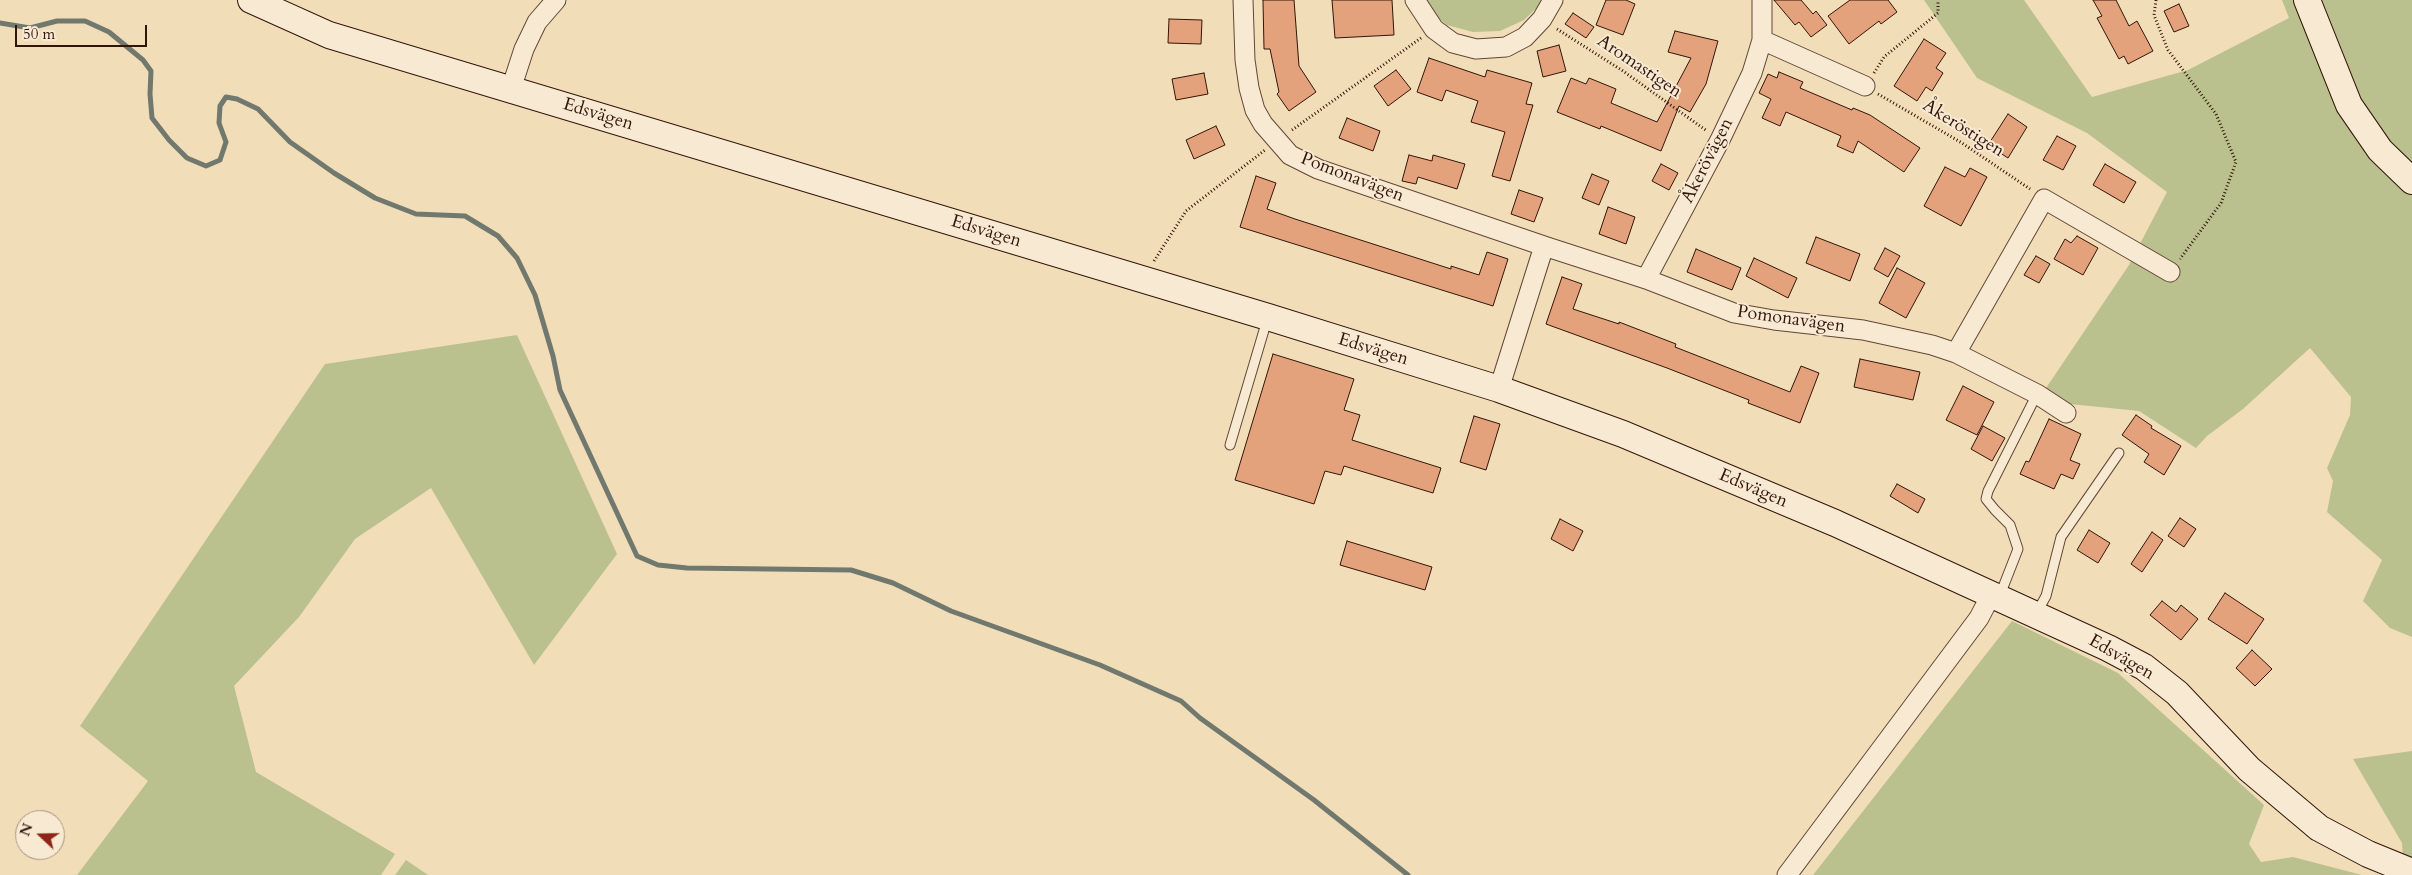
<!DOCTYPE html>
<meta charset="utf-8">
<style>
body{margin:0}
#map{position:relative;width:2412px;height:875px;overflow:hidden;background:#f2ddb9;font-family:Cardo,serif}
canvas{display:block}
.north{position:absolute;left:15px;top:810px;width:50px;height:50px;box-sizing:border-box;background:#f7e9d2;border:1px solid #a89482;border-radius:50%;rotate:291deg;font-size:14px;font-weight:700;line-height:20px;text-align:center;color:#321509}
.north::after{content:'';display:block;margin:auto;width:18px;height:22px;background:#8f2418;clip-path:polygon(50% 0,100% 100%,50% 72%,0 100%)}
.scale{position:absolute;left:15px;top:25px;width:132px;height:22px;box-sizing:border-box;border:2px solid #321509;border-top:0;padding-left:6px;font-size:15px;line-height:18px;white-space:nowrap;color:#321509;-webkit-text-stroke:4px #f7e9d2;paint-order:stroke}
</style>
<div id="map">
<canvas width="2412" height="875"></canvas>
<div class="north">N</div>
<div class="scale">50 m</div>
</div>
<script>
const context = document.querySelector('canvas').getContext('2d');
context.lineJoin = 'round';
function fill(path, color) {
  context.fillStyle = color;
  context.fill(path, 'evenodd');
}
function shape(rows) {
  const path = new Path2D();
  for (const r of rows) {
    path.moveTo(r[0], r[1]);
    for (let i = 2; i < r.length; i += 2) path.lineTo(r[i], r[i + 1]);
  }
  return path;
}
function strokePath(path, color, width, dash) {
  context.strokeStyle = color;
  context.lineWidth = width;
  context.lineCap = dash ? 'butt' : 'round';
  context.setLineDash(dash || []);
  context.stroke(path);
}
function label(font, color, halo, rows, align = 'center') {
  context.font = font + ' Cardo,serif';
  context.lineWidth = 4;
  context.setLineDash([]);
  context.textBaseline = 'middle';
  context.strokeStyle = halo;
  context.fillStyle = color;
  for (const [text, x, y, turn = 0] of rows) {
    context.save();
    context.translate(x, y);
    context.rotate((+turn || 0) * Math.PI / 180);
    context.textAlign = isNaN(turn) ? turn : align;
    if (halo) context.strokeText(text, 0, 0);
    context.fillText(text, 0, 0);
    context.restore();
  }
}
fill(shape([
 [1420,0,1545,0,1524,20,1500,31,1473,32,1447,25,1426,9],
 [1924,0,2024,0,2092,97,2188,70,2289,18,2282,0,2412,0,2412,637,2390,628,2363,601,2382,560,2327,512,2333,481,2327,468,2350,415,2351,397,2310,348,2243,409,2207,436,2196,448,2139,411,2060,403,2044,391,2129,265,2167,192,2087,133,1977,78],
 [517,335,617,554,534,665,431,488,355,539,299,617,234,686,256,772,395,854,381,875,77,875,148,781,80,726,325,364],
 [2012,621,2118,673,2264,805,2249,844,2261,862,2293,857,2362,875,1813,875],
 [2412,751,2412,875,2404,875,2402,843,2353,759],
 [406,860,428,875,395,875]
]), '#bac18f');
strokePath(shape([
 [0,23,30,28,57,21,85,21,109,32,143,60,151,71,150,94,152,118,169,140,187,158,206,166,220,160,226,142,219,123,220,106,226,97,237,99,258,109,290,142,334,173,375,198,416,214,465,216,498,236,517,258,535,295,553,356,560,390,637,556,658,565,687,568,851,570,893,583,951,611,1100,665,1181,701,1200,718,1314,800,1408,875]
]), '#71796e', 5);
const building = shape([
 [1263,0,1294,0,1299,66,1316,92,1289,111,1277,94,1279,92,1270,49,1264,49,1263,0],
 [1332,0,1392,0,1394,35,1335,38,1332,0],
 [1606,0,1626,0,1635,4,1623,35,1596,25,1606,0],
 [1774,0,1801,0,1813,14,1816,11,1827,25,1811,37,1799,22,1795,25,1774,0],
 [1850,0,1888,0,1897,12,1881,24,1879,21,1849,44,1828,16,1850,0],
 [2093,0,2116,0,2129,26,2137,21,2153,51,2128,64,2124,56,2119,59,2097,18,2102,16,2093,0],
 [2179,4,2189,26,2174,32,2164,11,2179,4],
 [1573,13,1594,27,1586,38,1565,24,1573,13],
 [1169,19,1202,20,1201,44,1168,43,1169,19],
 [1675,31,1718,41,1706,84,1690,112,1679,106,1661,151,1601,126,1600,129,1557,112,1571,78,1586,84,1589,78,1616,89,1611,103,1657,122,1691,58,1668,52,1675,31],
 [1924,39,1946,53,1936,68,1943,73,1932,91,1926,87,1917,101,1894,86,1924,39],
 [1559,45,1566,71,1543,77,1537,51,1559,45],
 [1429,58,1485,77,1487,70,1532,83,1526,104,1533,105,1510,181,1492,176,1505,132,1471,122,1478,101,1446,90,1442,101,1417,92,1429,58],
 [1396,70,1411,89,1388,106,1374,86,1396,70],
 [1779,72,1803,82,1800,88,1852,110,1853,108,1870,115,1920,148,1904,172,1858,141,1853,153,1837,146,1841,136,1786,112,1780,126,1762,118,1771,99,1759,93,1768,74,1777,78,1779,72],
 [1204,73,1208,94,1176,100,1172,79,1204,73],
 [2008,114,2027,127,2008,158,1988,145,2008,114],
 [1347,118,1380,131,1373,151,1339,138,1347,118],
 [1216,126,1225,145,1194,159,1186,140,1216,126],
 [2057,136,2076,146,2063,170,2043,160,2057,136],
 [1409,155,1432,161,1433,155,1465,164,1457,189,1418,177,1416,184,1402,181,1409,155],
 [1661,164,1678,173,1669,190,1652,181,1661,164],
 [2105,164,2136,182,2124,203,2093,185,2105,164],
 [1945,167,1965,177,1970,168,1987,177,1961,226,1924,206,1945,167],
 [1592,174,1609,181,1599,205,1582,198,1592,174],
 [1256,176,1276,183,1267,209,1295,219,1451,269,1451,266,1479,275,1487,252,1508,259,1493,306,1240,227,1256,176],
 [1519,190,1543,198,1534,222,1511,214,1519,190],
 [1608,207,1635,217,1626,244,1599,234,1608,207],
 [2077,236,2098,248,2083,275,2054,259,2065,239,2071,243,2077,236],
 [1816,237,1860,254,1850,281,1806,263,1816,237],
 [1885,248,1900,256,1888,277,1874,269,1885,248],
 [1696,249,1741,268,1732,290,1687,272,1696,249],
 [2036,256,2050,264,2039,283,2024,275,2036,256],
 [1754,258,1797,278,1788,298,1746,276,1754,258],
 [1897,268,1925,283,1906,318,1879,303,1897,268],
 [1562,277,1582,284,1573,309,1619,324,1619,322,1676,344,1675,347,1790,392,1801,366,1819,373,1800,423,1748,403,1749,400,1667,368,1546,324,1562,277],
 [1273,354,1354,379,1344,410,1360,415,1352,440,1441,468,1433,493,1344,466,1341,475,1325,471,1314,504,1235,480,1273,354],
 [1860,359,1920,372,1913,400,1854,387,1860,359],
 [1963,386,1994,402,1977,435,1946,420,1963,386],
 [2136,415,2152,426,2151,428,2181,446,2164,475,2144,462,2149,454,2122,435,2136,415],
 [1474,416,1500,424,1486,470,1460,462,1474,416],
 [2049,419,2081,434,2070,460,2080,464,2073,479,2061,474,2054,489,2020,474,2026,461,2029,462,2049,419],
 [1983,426,2005,438,1992,461,1971,449,1983,426],
 [1897,484,1925,499,1918,513,1890,496,1897,484],
 [2180,518,2196,529,2184,547,2168,536,2180,518],
 [1560,519,1583,531,1573,551,1551,539,1560,519],
 [2089,530,2110,543,2098,563,2077,550,2089,530],
 [2152,532,2163,540,2142,572,2131,564,2152,532],
 [1347,541,1432,567,1425,590,1340,565,1347,541],
 [2225,593,2264,619,2247,644,2208,619,2225,593],
 [2162,601,2176,612,2181,605,2198,619,2181,640,2150,615,2162,601],
 [2252,650,2272,669,2255,686,2236,668,2252,650]
]);
fill(building, '#e3a27b');
strokePath(building, '#321509', 1);
const lane = shape([
 [1230,445,1267,320],
 [2000,595,2018,549,2010,525,1995,510,1986,499,1988,491,2037,394],
 [2036,614,2046,596,2061,537,2119,453]
]);
const street = shape([
 [1243,0,1245,60,1249,88,1255,110,1263,124,1290,155,1318,169,1544,246,1499,389],
 [1415,0,1434,29,1453,43,1476,49,1506,47,1525,37,1542,19,1553,0],
 [1762,40,1865,86],
 [511,89,524,49,537,22,556,0],
 [1544,246,1646,279,1734,313,1774,320,1863,330,1932,345,1956,353,2044,199,2170,272],
 [1646,279,1720,140,1752,73,1762,40,1762,0],
 [1956,353,2037,394,2066,413],
 [1787,875,1979,618,1992,593]
]);
const secondary = shape([
 [251,0,329,35,1268,317,1499,389,1623,434,1835,523,2108,648,2144,667,2177,693,2249,769,2319,828,2368,854,2412,872],
 [2307,0,2349,105,2380,150,2412,181]
]);
strokePath(lane, '#624735', 11);
strokePath(street, '#624735', 21);
strokePath(secondary, '#321509', 28);
strokePath(shape([
 [2156,0,2154,15,2168,50,2216,114,2236,162,2221,203,2180,259],
 [1557,29,1623,71,1707,131],
 [1874,73,1884,57,1938,13,1938,0],
 [1878,94,1962,143,2030,189],
 [1292,130,1421,38],
 [1154,261,1186,211,1265,150]
]), '#321509', 3, [1, 2.5]);
strokePath(lane, '#f7e9d2', 9);
strokePath(street, '#f7e9d2', 19);
strokePath(secondary, '#f7e9d2', 26);
label('18px', '#321509', '#f7e9d2', [
 ["Aromastigen",1639,67,34],
 ["Edsvägen",598,115,17],
 ["Åkeröstigen",1963,129,32],
 ["Åkerövägen",1708,161,-63],
 ["Pomonavägen",1352,178,21],
 ["Edsvägen",986,232,17],
 ["Pomonavägen",1791,320,8],
 ["Edsvägen",1373,350,17],
 ["Edsvägen",1753,489,23],
 ["Edsvägen",2121,658,30]
]);
</script>
